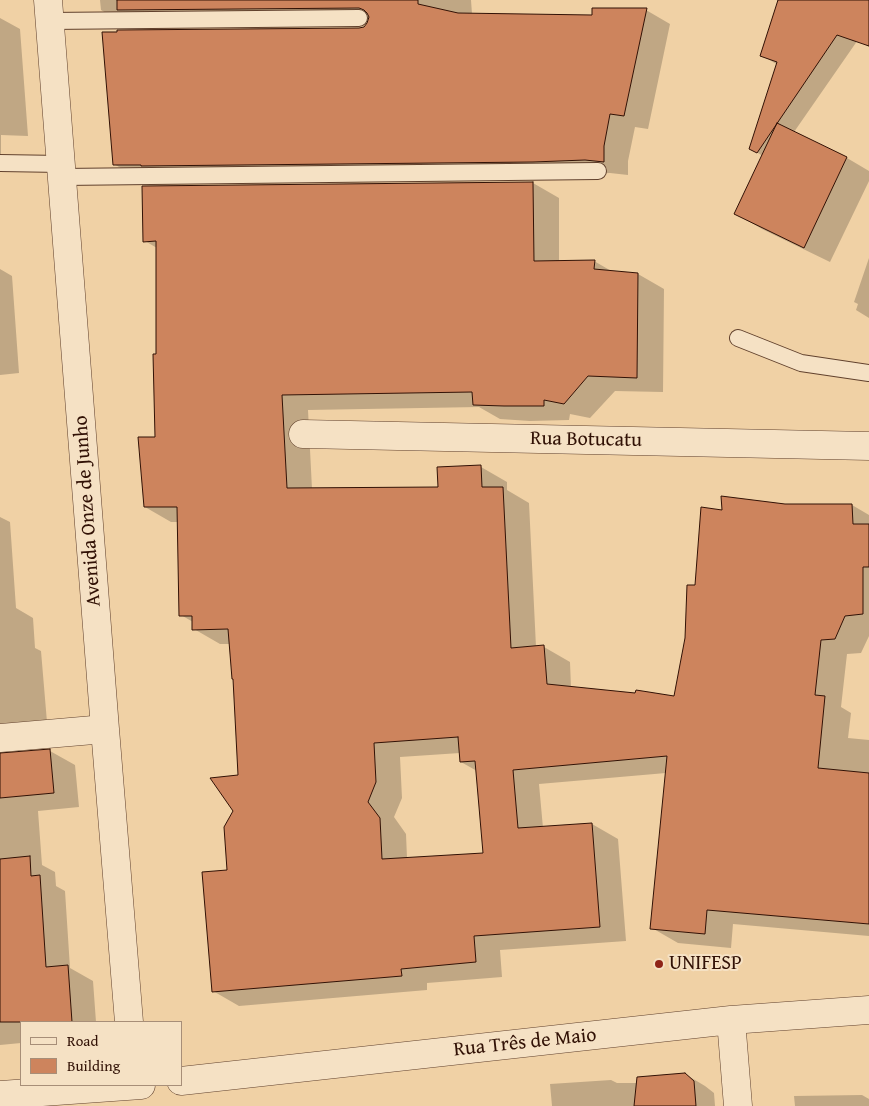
<!DOCTYPE html>
<meta charset="utf-8">
<style>
body{margin:0}
#map{position:relative;width:869px;height:1106px;overflow:hidden;background:#f0d1a5;font-family:"Gentium Book Plus",serif}
canvas{display:block}
.legend{position:absolute;left:20px;top:1021px;width:162px;height:65px;box-sizing:border-box;background:#f5e1c4;border:1px solid #a78e78;margin:0;padding:6px 9px;list-style:none;font-size:15px;color:#311105}
.legend li{display:flex;align-items:center;gap:10px;height:25px}
.legend b{width:25px;border:1px solid #a78e78}
</style>
<div id="map">
<canvas width="869" height="1106"></canvas>
<ul class="legend">
<li><b style="height:6px;background:#f5e1c4"></b>Road</li>
<li><b style="height:14px;background:#cd845d"></b>Building</li>
</ul>
</div>
<script>
const context = document.querySelector('canvas').getContext('2d');
context.lineJoin = 'round';
function fill(path, color) {
  context.fillStyle = color;
  context.fill(path, 'evenodd');
}
function shape(rows) {
  const path = new Path2D();
  for (const r of rows) {
    path.moveTo(r[0], r[1]);
    for (let i = 2; i < r.length; i += 2) path.lineTo(r[i], r[i + 1]);
  }
  return path;
}
function strokePath(path, color, width, dash) {
  context.strokeStyle = color;
  context.lineWidth = width;
  context.lineCap = dash ? 'butt' : 'round';
  context.setLineDash(dash || []);
  context.stroke(path);
}
function label(font, color, halo, rows, align = 'center') {
  context.font = font + ' "Gentium Book Plus",serif';
  context.lineWidth = 4;
  context.setLineDash([]);
  context.textBaseline = 'middle';
  context.strokeStyle = halo;
  context.fillStyle = color;
  for (const [text, x, y, turn = 0] of rows) {
    context.save();
    context.translate(x, y);
    context.rotate((+turn || 0) * Math.PI / 180);
    context.textAlign = isNaN(turn) ? turn : align;
    if (halo) context.strokeText(text, 0, 0);
    context.fillText(text, 0, 0);
    context.restore();
  }
}
fill(shape([
 [100,0,471,0,472,14,593,16,646,10,670,24,648,129,635,127,628,161,628,175,610,173,559,175,139,179,114,164,103,32,359,29,364,28,369,21,125,24,101,10],
 [869,14,869,47,860,42,862,34,794,132,847,158,869,171,869,181,830,262,762,229,736,214,763,156,751,149,778,65,761,55],
 [0,18,20,29,28,136,1,135,1,166,0,166],
 [533,183,559,198,559,262,594,261,613,272,638,274,664,289,663,392,615,391,590,418,570,414,569,420,530,421,500,419,479,407,308,410,312,489,439,489,481,467,507,482,507,490,529,503,536,647,544,647,570,662,571,688,675,697,696,586,723,511,785,505,852,505,869,515,869,636,861,653,847,654,841,707,851,713,848,738,869,740,869,936,733,924,731,948,678,943,652,928,666,773,539,784,543,828,592,824,618,839,626,941,500,950,502,977,427,983,427,990,239,1006,213,991,239,776,234,679,230,644,220,644,194,629,193,622,181,615,179,522,171,522,145,507,156,438,157,355,157,248,145,241,143,187],
 [460,753,461,762,477,771,484,854,407,858,406,834,394,817,402,798,400,757],
 [869,258,869,318,856,310,858,304,854,302],
 [0,269,12,276,19,373,0,375],
 [0,517,10,522,16,608,33,618,35,648,41,651,48,734,11,746,10,754,50,751,75,765,79,807,38,811,42,865,55,872,56,886,65,891,70,968,93,981,96,1022,21,1022,21,1043,0,1045],
 [685,1074,705,1086,714,1093,715,1106,552,1106,550,1084,611,1080,617,1083,637,1083],
 [862,1095,869,1099,869,1106,795,1106,794,1096]
]), '#0003');
const building = shape([
 [117,0,418,0,418,4,458,13,592,15,592,8,647,8,624,116,610,114,604,146,604,162,585,160,533,162,141,166,141,165,113,165,102,32,117,32,117,30,359,28,364,27,367,23,369,17,367,13,364,10,359,8,117,10,117,0],
 [778,0,869,0,869,46,837,35,757,153,749,149,777,62,760,56,778,0],
 [777,123,847,157,804,248,734,214,777,123],
 [533,182,534,261,595,260,594,269,638,273,637,378,588,376,564,404,544,400,544,406,504,406,473,405,472,392,282,395,287,488,438,487,437,467,481,465,482,487,503,487,511,648,544,645,547,684,635,693,636,690,674,696,685,638,687,585,695,585,701,507,722,510,721,496,785,504,852,504,853,524,869,524,869,567,863,567,863,614,845,616,835,639,821,640,815,695,825,696,818,768,869,773,869,924,707,910,705,934,650,929,667,756,513,770,518,828,592,823,600,927,474,936,476,962,401,969,402,976,212,992,202,872,227,870,224,827,233,811,210,778,238,775,233,679,232,679,228,629,192,630,192,616,179,616,177,507,144,507,138,437,155,437,153,354,156,354,156,241,143,242,142,186,533,182],
 [458,737,460,762,475,761,483,853,382,859,380,818,368,802,376,782,374,743,458,737],
 [50,749,54,793,0,798,0,753,50,749],
 [30,856,31,876,40,875,46,967,68,965,72,1022,0,1022,0,859,30,856],
 [685,1073,694,1081,696,1106,634,1106,637,1077,685,1073]
]);
fill(building, '#cd845d');
strokePath(building, '#311105', 1);
const lane = shape([
 [49,21,359,18],
 [0,163,61,164],
 [62,177,598,171],
 [738,338,801,363,869,373]
]);
const street = shape([
 [48,0,105,729,129,1022],
 [303,434,869,446],
 [0,738,105,729],
 [731,1020,738,1106],
 [181,1081,731,1020,869,1010],
 [0,1095,141,1085]
]);
strokePath(lane, '#61412d', 18);
strokePath(street, '#61412d', 29);
strokePath(lane, '#f5e1c4', 16);
strokePath(street, '#f5e1c4', 28);
for (const [x, y, r, color] of [
 [659,964,5,"#8f2418"]
]) {
  const dot = new Path2D();
  dot.arc(x, y, r, 0, 2 * Math.PI);
  context.fillStyle = color;
  context.fill(dot);
  strokePath(dot, '#f5e1c4', 2);
}
label('20px', '#311105', '#f5e1c4', [
 ["Rua Botucatu",586,440,1],
 ["Avenida Onze de Junho",88,511,-94],
 ["Rua Três de Maio",525,1043,-6]
]);
label('20px', '#311105', '#f5e1c4', [
 ["UNIFESP",669,964]
], 'left');
</script>
